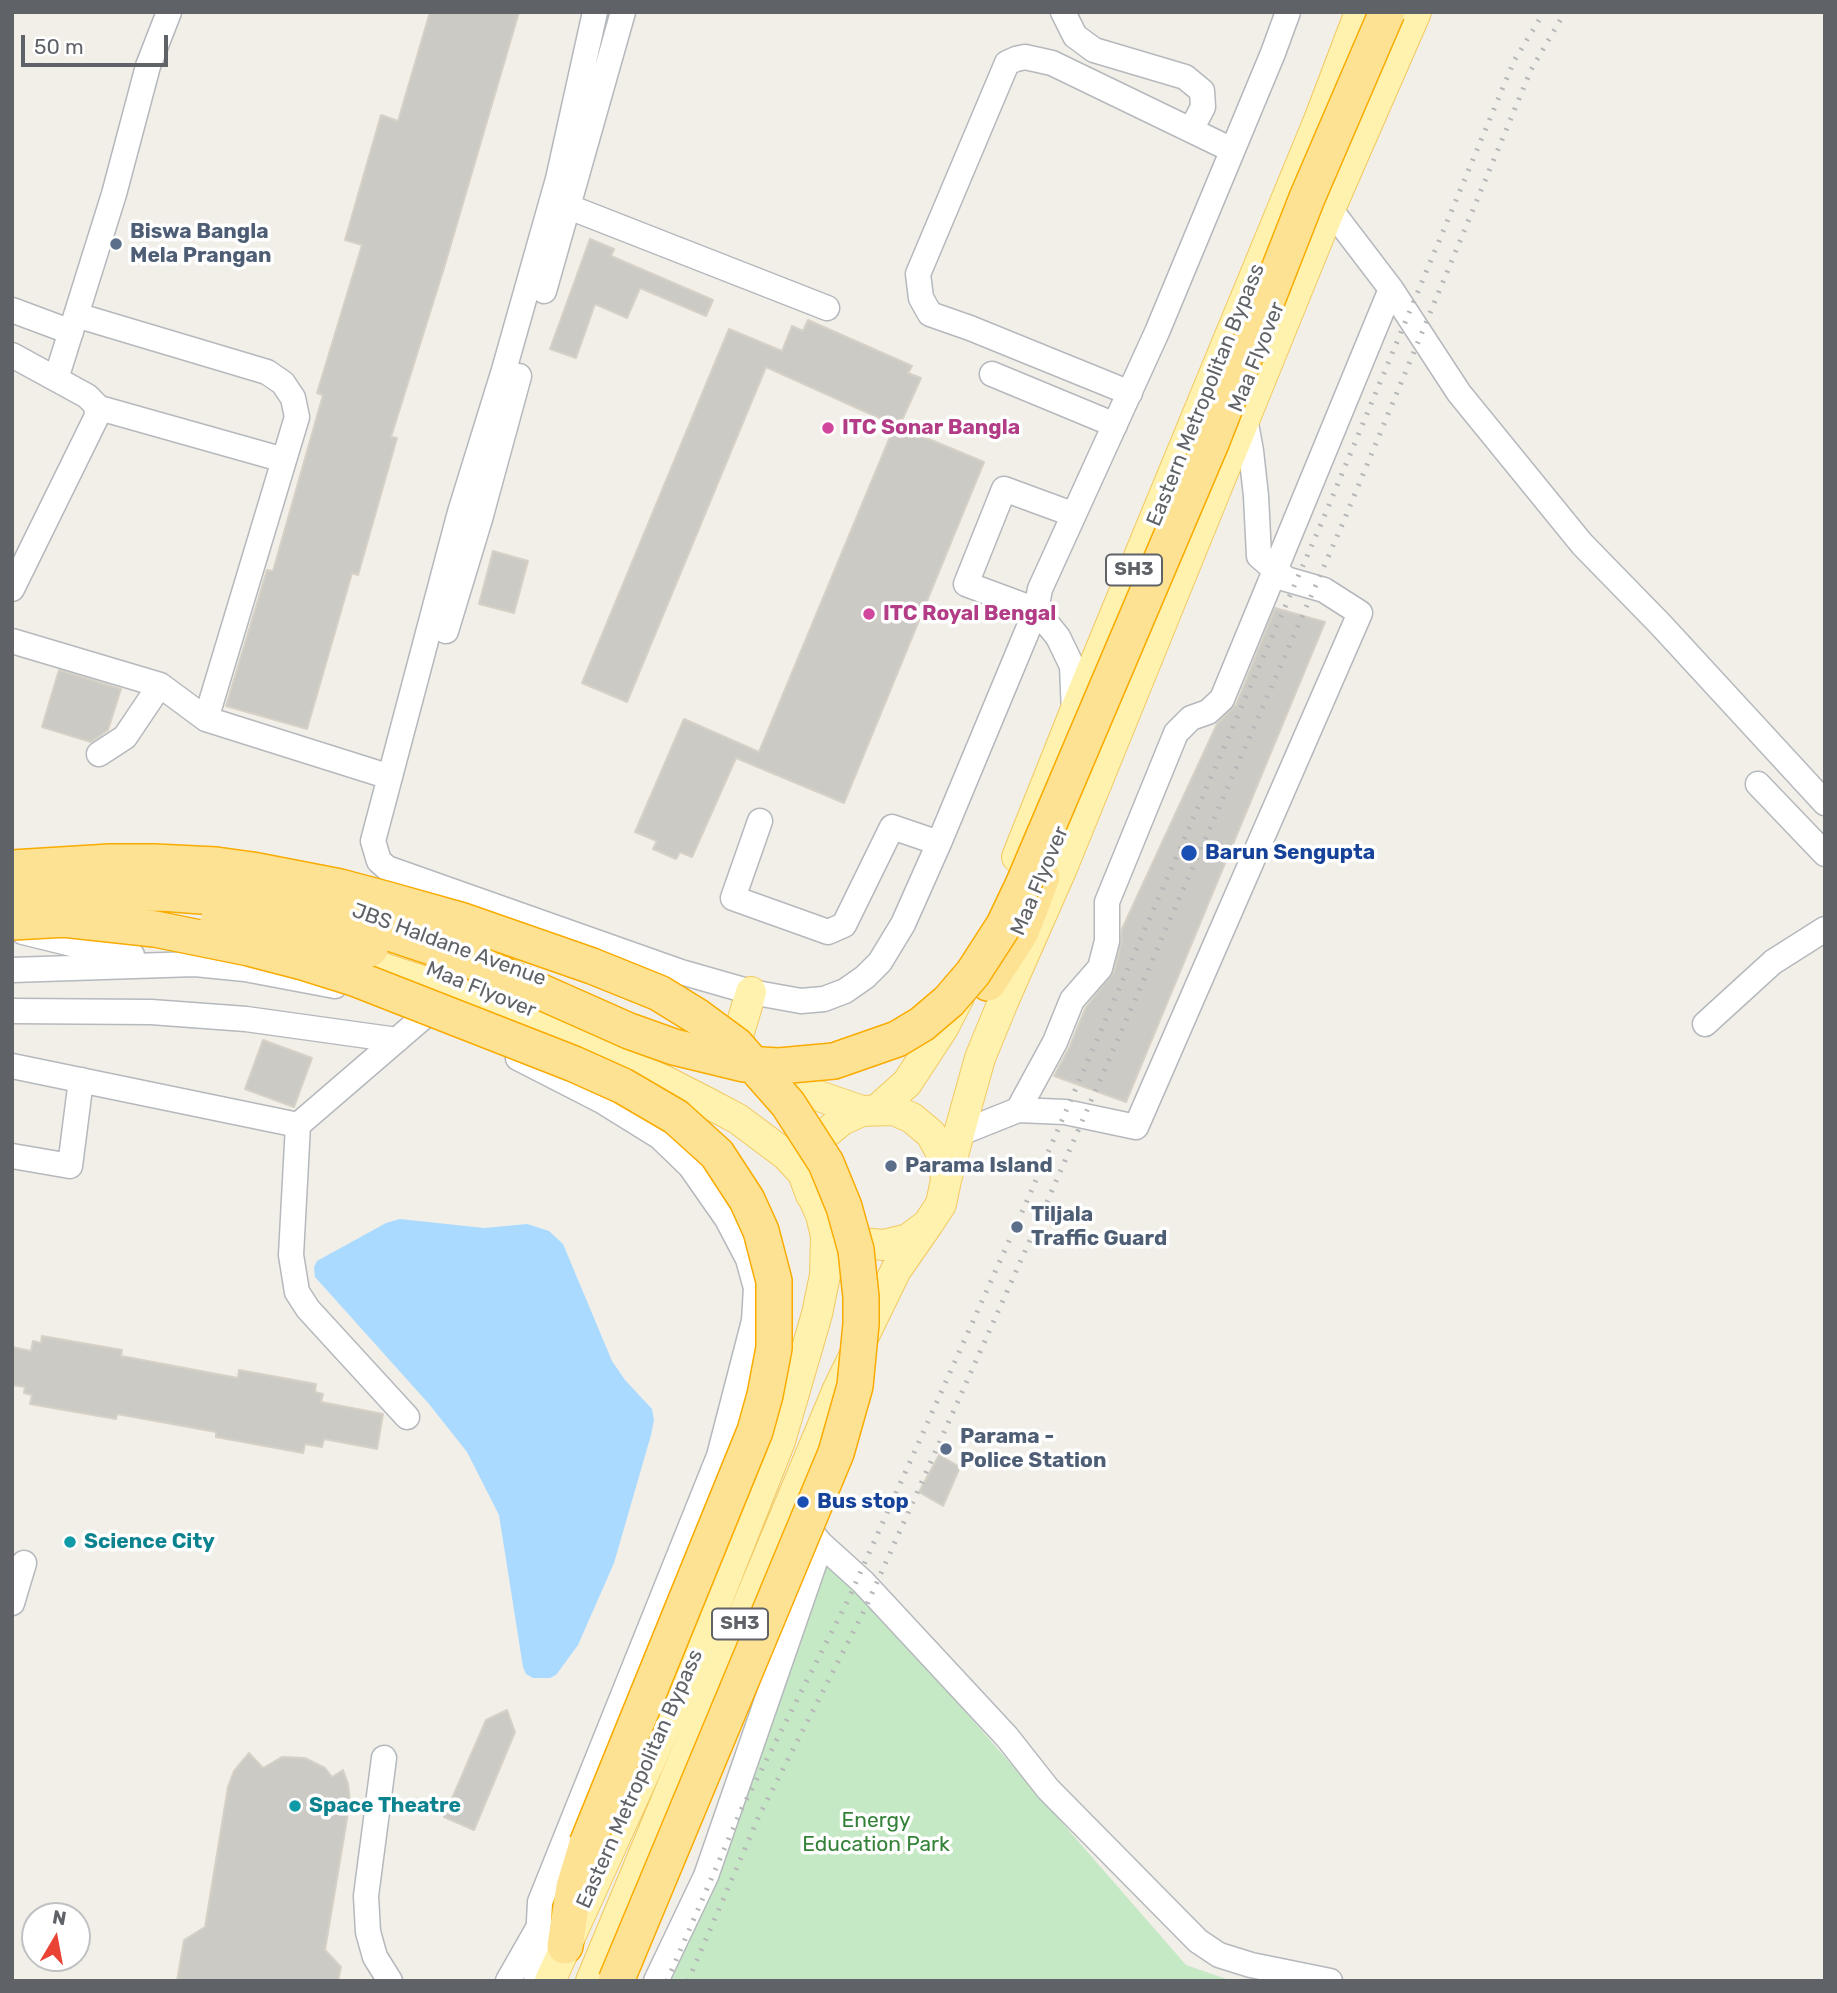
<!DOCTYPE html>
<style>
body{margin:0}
#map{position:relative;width:1837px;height:1993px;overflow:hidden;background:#f1efe8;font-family:Rubik,sans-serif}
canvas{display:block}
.frame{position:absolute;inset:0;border:14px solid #5f6368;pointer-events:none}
.north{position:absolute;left:21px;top:1902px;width:70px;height:70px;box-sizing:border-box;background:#fff;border:2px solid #bfc1c3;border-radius:50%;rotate:10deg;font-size:19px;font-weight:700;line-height:28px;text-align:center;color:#5f6368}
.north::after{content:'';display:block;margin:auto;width:24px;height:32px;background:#ea4335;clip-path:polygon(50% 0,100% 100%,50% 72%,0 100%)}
.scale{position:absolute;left:21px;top:35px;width:147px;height:32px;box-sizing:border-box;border:4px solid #5f6368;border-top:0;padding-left:9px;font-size:21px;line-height:24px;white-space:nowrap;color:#5f6368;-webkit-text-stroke:5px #fff;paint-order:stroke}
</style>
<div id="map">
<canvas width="1837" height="1993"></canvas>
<div class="frame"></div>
<div class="north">N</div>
<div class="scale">50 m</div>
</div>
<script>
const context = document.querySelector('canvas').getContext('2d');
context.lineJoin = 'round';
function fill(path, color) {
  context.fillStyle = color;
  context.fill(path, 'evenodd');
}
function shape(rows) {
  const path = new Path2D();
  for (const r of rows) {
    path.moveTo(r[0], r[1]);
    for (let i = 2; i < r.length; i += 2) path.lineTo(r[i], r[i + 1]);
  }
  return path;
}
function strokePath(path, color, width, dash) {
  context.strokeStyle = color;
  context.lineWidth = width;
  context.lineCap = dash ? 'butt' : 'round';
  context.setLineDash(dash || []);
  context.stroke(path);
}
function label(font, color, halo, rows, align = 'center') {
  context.font = font + ' Rubik,sans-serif';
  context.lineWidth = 7;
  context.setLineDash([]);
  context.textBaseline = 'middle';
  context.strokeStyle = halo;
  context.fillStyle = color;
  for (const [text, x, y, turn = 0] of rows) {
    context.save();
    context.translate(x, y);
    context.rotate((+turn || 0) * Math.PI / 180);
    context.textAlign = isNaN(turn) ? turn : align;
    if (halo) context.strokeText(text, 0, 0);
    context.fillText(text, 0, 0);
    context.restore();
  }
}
fill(shape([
 [834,1561,1186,1965,1232,1981,654,1981,821,1568]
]), '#c5e8c5');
fill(shape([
 [400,1219,484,1228,527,1224,549,1231,563,1244,612,1361,625,1380,652,1409,654,1420,651,1435,614,1563,578,1645,556,1675,550,1678,533,1678,526,1674,523,1667,499,1515,467,1452,429,1404,315,1277,314,1267,317,1261,386,1223]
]), '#aadaff');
const building = shape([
 [430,12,519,12,444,268,391,437,397,438,358,575,352,573,307,729,226,706,267,570,273,571,323,395,317,393,362,245,345,240,381,115,398,121,430,12],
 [590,239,614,249,611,256,713,300,706,316,640,288,627,318,595,304,576,358,550,349,590,239],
 [808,320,912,366,908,373,921,378,899,427,766,367,627,702,582,683,729,329,782,351,792,326,803,331,808,320],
 [895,425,984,462,844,803,736,758,692,857,680,852,676,859,653,849,657,841,635,832,684,719,759,752,895,425],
 [493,551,528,561,514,613,479,604,493,551],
 [1275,608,1325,622,1126,1102,1054,1076,1069,1048,1086,1007,1114,972,1121,944,1122,929,1217,724,1236,705,1275,608],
 [59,670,121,689,108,730,91,742,42,727,59,670],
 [263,1040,312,1058,294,1107,245,1089,263,1040],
 [42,1336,122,1350,121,1356,238,1378,239,1370,316,1384,315,1392,323,1394,321,1402,383,1414,377,1449,324,1439,322,1447,305,1444,303,1453,216,1437,216,1432,117,1414,116,1419,30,1404,32,1395,24,1393,25,1387,12,1385,12,1347,31,1351,33,1341,41,1343,42,1336],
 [939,1455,960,1467,943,1506,919,1492,939,1455],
 [507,1710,515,1732,474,1830,444,1817,486,1720,507,1710],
 [249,1753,263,1768,282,1757,305,1758,325,1768,332,1777,343,1770,348,1784,350,1801,325,1950,341,1967,338,1981,177,1981,184,1940,205,1927,228,1787,234,1771,249,1753]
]);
fill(building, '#cccac5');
strokePath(building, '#d6d1c6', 2);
const minor = shape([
 [595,12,558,179,504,370,460,512,373,841,379,861,387,868,681,972,751,992,801,1001,824,999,845,991,865,977,880,962,903,924,939,843,1036,610,966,584,1004,489,1072,514],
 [1063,12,1075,36,1094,50,1185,77,1202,91,1203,107,1191,130],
 [569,207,827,308],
 [1330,209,1391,289,1459,393,1582,544,1661,625,1825,803],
 [544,291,623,12],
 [12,310,71,332],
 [76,315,267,372,283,383,293,398,297,417,206,719],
 [12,355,87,396,96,405,97,416,12,589],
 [992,374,1115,425],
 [56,379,114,194,148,66,169,12],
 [1130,393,970,328,930,314,921,298,918,274,1007,63,1016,59,1025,57,1052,63,1232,150],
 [96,407,284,460],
 [446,631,480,519,519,376],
 [12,641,160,685,206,719,390,777],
 [1074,713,1072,666,1058,637,1036,610,1040,589,1157,332,1273,53,1288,12],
 [99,754,125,737,160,685],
 [1758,784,1825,854],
 [760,821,733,898,828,932,844,925,892,827,939,843],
 [23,932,88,948,132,955],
 [12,970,195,964,245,969,335,986],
 [12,1011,151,1012,246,1019,397,1040],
 [1705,1024,1773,962,1825,929],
 [518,1058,602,1101,660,1137,690,1166,727,1219,748,1259,756,1288,754,1321,719,1456,540,1902,536,1981],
 [12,1066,298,1125],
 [1018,1110,1055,1042,1072,1000,1100,968,1107,941,1107,902,1176,733,1191,718,1208,712,1222,699,1391,289],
 [958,1134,1018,1110,1065,1112,1136,1127,1360,613,1324,590,1286,579,1259,556,1256,496,1251,451,1245,418],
 [12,1156,70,1166,81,1080],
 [407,1417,308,1309,297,1292,291,1255,298,1125,442,1001],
 [798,1516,821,1544,863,1582,1007,1737,1048,1789,1198,1941,1219,1955,1251,1965,1330,1981],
 [12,1603,24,1563],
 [384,1758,366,1896,368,1932,375,1957,390,1981],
 [508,1981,537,1930],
 [656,1981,706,1876,821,1544]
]);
const major = shape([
 [1017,857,1074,714,1319,120,1360,12],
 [337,956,367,963,453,991,665,1081,708,1103,738,1119,786,1155,803,1173,811,1195],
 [730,1063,751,992],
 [761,1076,862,1111],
 [878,1109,907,1083,943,1028,959,997],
 [946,1180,980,1058,1003,1002,1062,868,1330,209,1416,12],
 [550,1981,649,1763,701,1641,780,1441,817,1314,825,1275,826,1236,821,1215],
 [591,1981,838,1389,896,1270,928,1224,941,1204,946,1180,943,1156,931,1134,912,1118,894,1110,862,1111,842,1120,825,1134,814,1152,809,1173,812,1195,821,1215,838,1233,860,1243,884,1245,908,1239,928,1224]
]);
const highway = shape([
 [988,983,1021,932,1042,877],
 [565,1946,574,1887,587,1844]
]);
strokePath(minor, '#b5b8bc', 27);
strokePath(major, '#f2c960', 32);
strokePath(highway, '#f9ab00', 38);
strokePath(minor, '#fff', 24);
strokePath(major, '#fff2af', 30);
strokePath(highway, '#fde293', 35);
strokePath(shape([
 [667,1981,742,1808,848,1600,1026,1203,1324,517,1514,61,1544,12],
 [688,1981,759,1816,865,1609,1043,1211,1342,525,1531,70,1565,12]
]), '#b6b7b8', 5, [2, 9]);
const highwayBridge = shape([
 [12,868,110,862,154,862,216,865,252,870,340,887,385,899,460,920,592,966,659,993,698,1017,736,1045,788,1104,826,1163,844,1207,856,1250,861,1297,861,1324,855,1386,836,1453,616,1981],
 [12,897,162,893,268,901,327,912,467,959,629,1031,674,1047,744,1064,779,1066,834,1061,897,1039,922,1024,949,1001,973,973,1004,925,1023,885,1211,443,1307,198,1387,12],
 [63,919,155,929,249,948,303,962,354,978,574,1064,623,1086,676,1117,717,1154,747,1200,761,1231,774,1281,774,1348,765,1395,755,1431,587,1844],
 [218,921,300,932,370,949],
 [12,922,86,918]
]);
strokePath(highwayBridge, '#f9ab00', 38, []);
strokePath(highwayBridge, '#fde293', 35);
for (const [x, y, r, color] of [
 [116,244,7,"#5c6f8a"],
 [828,428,7,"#d1479c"],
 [869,614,7,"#d1479c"],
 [1189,853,9,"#1a4fb4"],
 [891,1166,7,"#5c6f8a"],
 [1017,1227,7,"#5c6f8a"],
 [946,1449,7,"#5c6f8a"],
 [803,1502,7,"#1a4fb4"],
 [70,1542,7,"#0f9aa8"],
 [295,1806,7,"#0f9aa8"]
]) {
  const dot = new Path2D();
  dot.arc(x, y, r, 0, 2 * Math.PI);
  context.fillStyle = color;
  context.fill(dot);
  strokePath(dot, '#fff', 2.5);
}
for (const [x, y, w] of [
 [1134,570,56],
 [740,1624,56]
]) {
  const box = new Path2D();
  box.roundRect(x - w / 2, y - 15.5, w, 31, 5);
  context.fillStyle = '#fff';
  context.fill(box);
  strokePath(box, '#5f6368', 2);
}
label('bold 19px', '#5f6368', null, [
 ["SH3",1134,570],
 ["SH3",740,1624]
]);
label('bold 21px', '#4e5e75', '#fff', [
 ["Biswa Bangla",130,232],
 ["Mela Prangan",130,256],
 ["Parama Island",905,1166],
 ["Tiljala",1031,1215],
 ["Traffic Guard",1031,1239],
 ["Parama -",960,1437],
 ["Police Station",960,1461]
], 'left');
label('21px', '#5f6368', '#fff', [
 ["Maa Flyover",1257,357,-68],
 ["Eastern Metropolitan Bypass",1206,395,-68],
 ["Maa Flyover",1040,881,-67],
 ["JBS Haldane Avenue",449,945,20],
 ["Maa Flyover",481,990,22],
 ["Eastern Metropolitan Bypass",640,1779,-66]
]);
label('bold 21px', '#b23c85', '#fff', [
 ["ITC Sonar Bangla",842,428],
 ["ITC Royal Bengal",883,614]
], 'left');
label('bold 21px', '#164399', '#fff', [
 ["Barun Sengupta",1205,853],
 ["Bus stop",817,1502]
], 'left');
label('bold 21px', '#0d838f', '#fff', [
 ["Science City",84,1542],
 ["Space Theatre",309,1806]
], 'left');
label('21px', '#348238', '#fff', [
 ["Energy",876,1821],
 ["Education Park",876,1845]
]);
</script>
